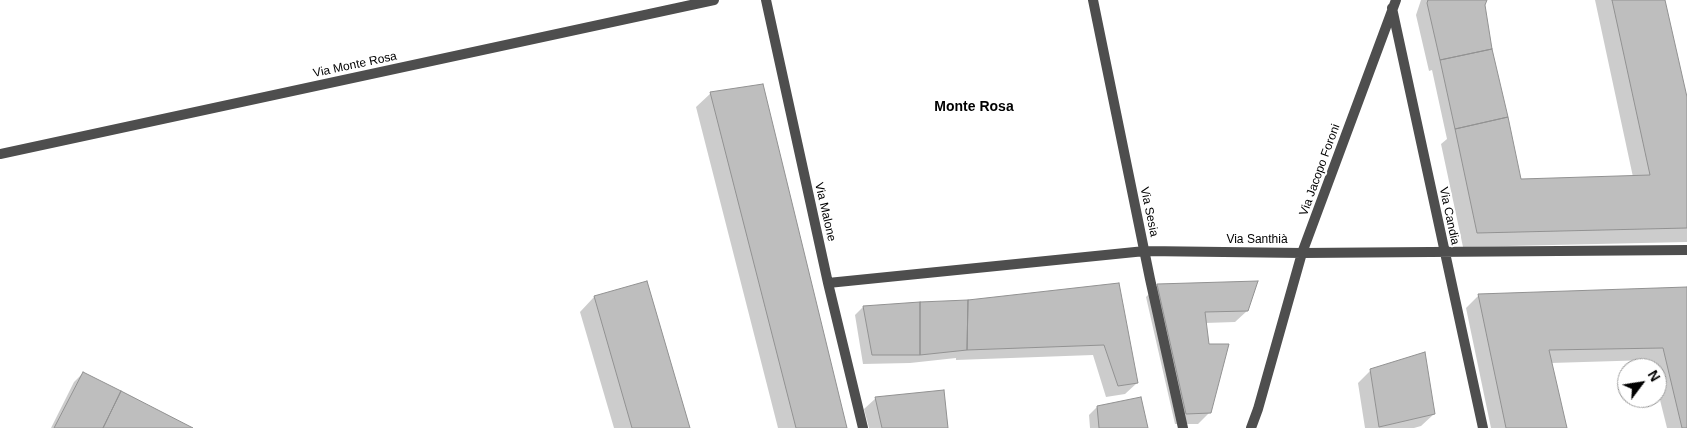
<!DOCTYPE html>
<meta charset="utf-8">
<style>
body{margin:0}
#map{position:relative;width:1687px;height:428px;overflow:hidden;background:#fff;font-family:Arial,sans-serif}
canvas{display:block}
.north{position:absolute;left:1617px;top:358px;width:50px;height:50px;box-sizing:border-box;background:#fff;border:1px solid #999;border-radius:50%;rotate:59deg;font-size:14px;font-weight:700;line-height:20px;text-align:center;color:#000}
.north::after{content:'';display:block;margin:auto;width:18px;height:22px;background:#000;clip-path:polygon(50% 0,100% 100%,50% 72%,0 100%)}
</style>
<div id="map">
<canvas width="1687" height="428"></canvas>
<div class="north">N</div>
</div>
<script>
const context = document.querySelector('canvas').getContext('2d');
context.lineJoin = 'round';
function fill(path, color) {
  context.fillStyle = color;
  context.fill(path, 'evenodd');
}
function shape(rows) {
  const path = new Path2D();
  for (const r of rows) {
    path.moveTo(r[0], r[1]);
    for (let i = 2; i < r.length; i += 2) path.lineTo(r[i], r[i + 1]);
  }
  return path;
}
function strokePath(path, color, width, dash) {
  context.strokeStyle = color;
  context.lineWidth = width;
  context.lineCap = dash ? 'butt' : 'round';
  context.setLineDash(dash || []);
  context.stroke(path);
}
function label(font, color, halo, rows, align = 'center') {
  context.font = font + ' Arial,sans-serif';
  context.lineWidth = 4;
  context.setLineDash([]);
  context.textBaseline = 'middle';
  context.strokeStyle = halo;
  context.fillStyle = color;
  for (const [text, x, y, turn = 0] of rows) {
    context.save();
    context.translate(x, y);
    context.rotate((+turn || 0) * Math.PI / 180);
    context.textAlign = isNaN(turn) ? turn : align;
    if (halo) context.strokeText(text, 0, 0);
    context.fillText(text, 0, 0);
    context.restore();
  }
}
fill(shape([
 [1421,0,1485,0,1484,5,1490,49,1520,181,1633,177,1595,0,1664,0,1687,103,1687,242,1463,247,1441,144,1447,139,1432,70,1429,71,1416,15],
 [711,93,846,428,778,428,696,107],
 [646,282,689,428,614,428,580,312,594,297],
 [1256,282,1247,311,1235,322,1205,323,1209,413,1198,424,1175,424,1146,297,1157,286],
 [1118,284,1137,383,1125,394,1106,397,1093,355,956,360,956,358,910,363,863,364,855,315,863,307,968,301],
 [1687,289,1687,428,1667,428,1657,388,1657,368,1652,368,1650,360,1551,363,1566,428,1491,428,1466,308,1479,295],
 [1371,370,1434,414,1421,426,1414,428,1365,428,1358,383],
 [83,373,190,428,51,428,74,382],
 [876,398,946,428,869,428,864,409],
 [1097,407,1147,428,1090,428,1089,415]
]), '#0003');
const building = shape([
 [1428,0,1487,0,1485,5,1492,49,1440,60,1427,3,1428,0],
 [1612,0,1665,0,1687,97,1687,228,1477,233,1455,129,1508,117,1521,179,1650,175,1612,0],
 [1492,49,1508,117,1455,129,1440,60,1492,49],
 [763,84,847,428,796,428,710,92,763,84],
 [647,281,690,428,632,428,594,296,647,281],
 [1258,281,1248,311,1205,312,1209,344,1229,344,1211,413,1186,414,1157,284,1258,281],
 [1119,283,1138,383,1118,386,1104,345,967,350,968,300,1119,283],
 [1687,287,1687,428,1682,428,1663,348,1549,350,1567,428,1506,428,1478,294,1687,287],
 [968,300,967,350,920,355,920,302,968,300],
 [920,302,920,355,872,355,863,306,920,302],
 [1425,352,1435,414,1379,427,1370,369,1425,352],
 [83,372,121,391,103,428,54,428,83,372],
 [944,390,948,428,882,428,875,397,944,390],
 [121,391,193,428,103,428,121,391],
 [1141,397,1148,428,1099,428,1097,406,1141,397]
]);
fill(building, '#bebebe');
strokePath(building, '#929292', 1);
strokePath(shape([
 [766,0,828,283,863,428],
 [1093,0,1150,279,1183,428],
 [1392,8,1483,428],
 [0,154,714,0],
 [828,283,1145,251,1302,253,1687,250],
 [1251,428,1258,409,1302,253,1396,0]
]), '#4e4e4e', 10);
label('12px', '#000', '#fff', [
 ["Via Monte Rosa",355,65,-12],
 ["Via Jacopo Foroni",1320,170,-70],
 ["Via Malone",825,212,77],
 ["Via Sesia",1149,212,78],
 ["Via Candia",1449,216,78],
 ["Via Santhià",1257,240]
]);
label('bold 14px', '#000', '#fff', [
 ["Monte Rosa",974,107]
]);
</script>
